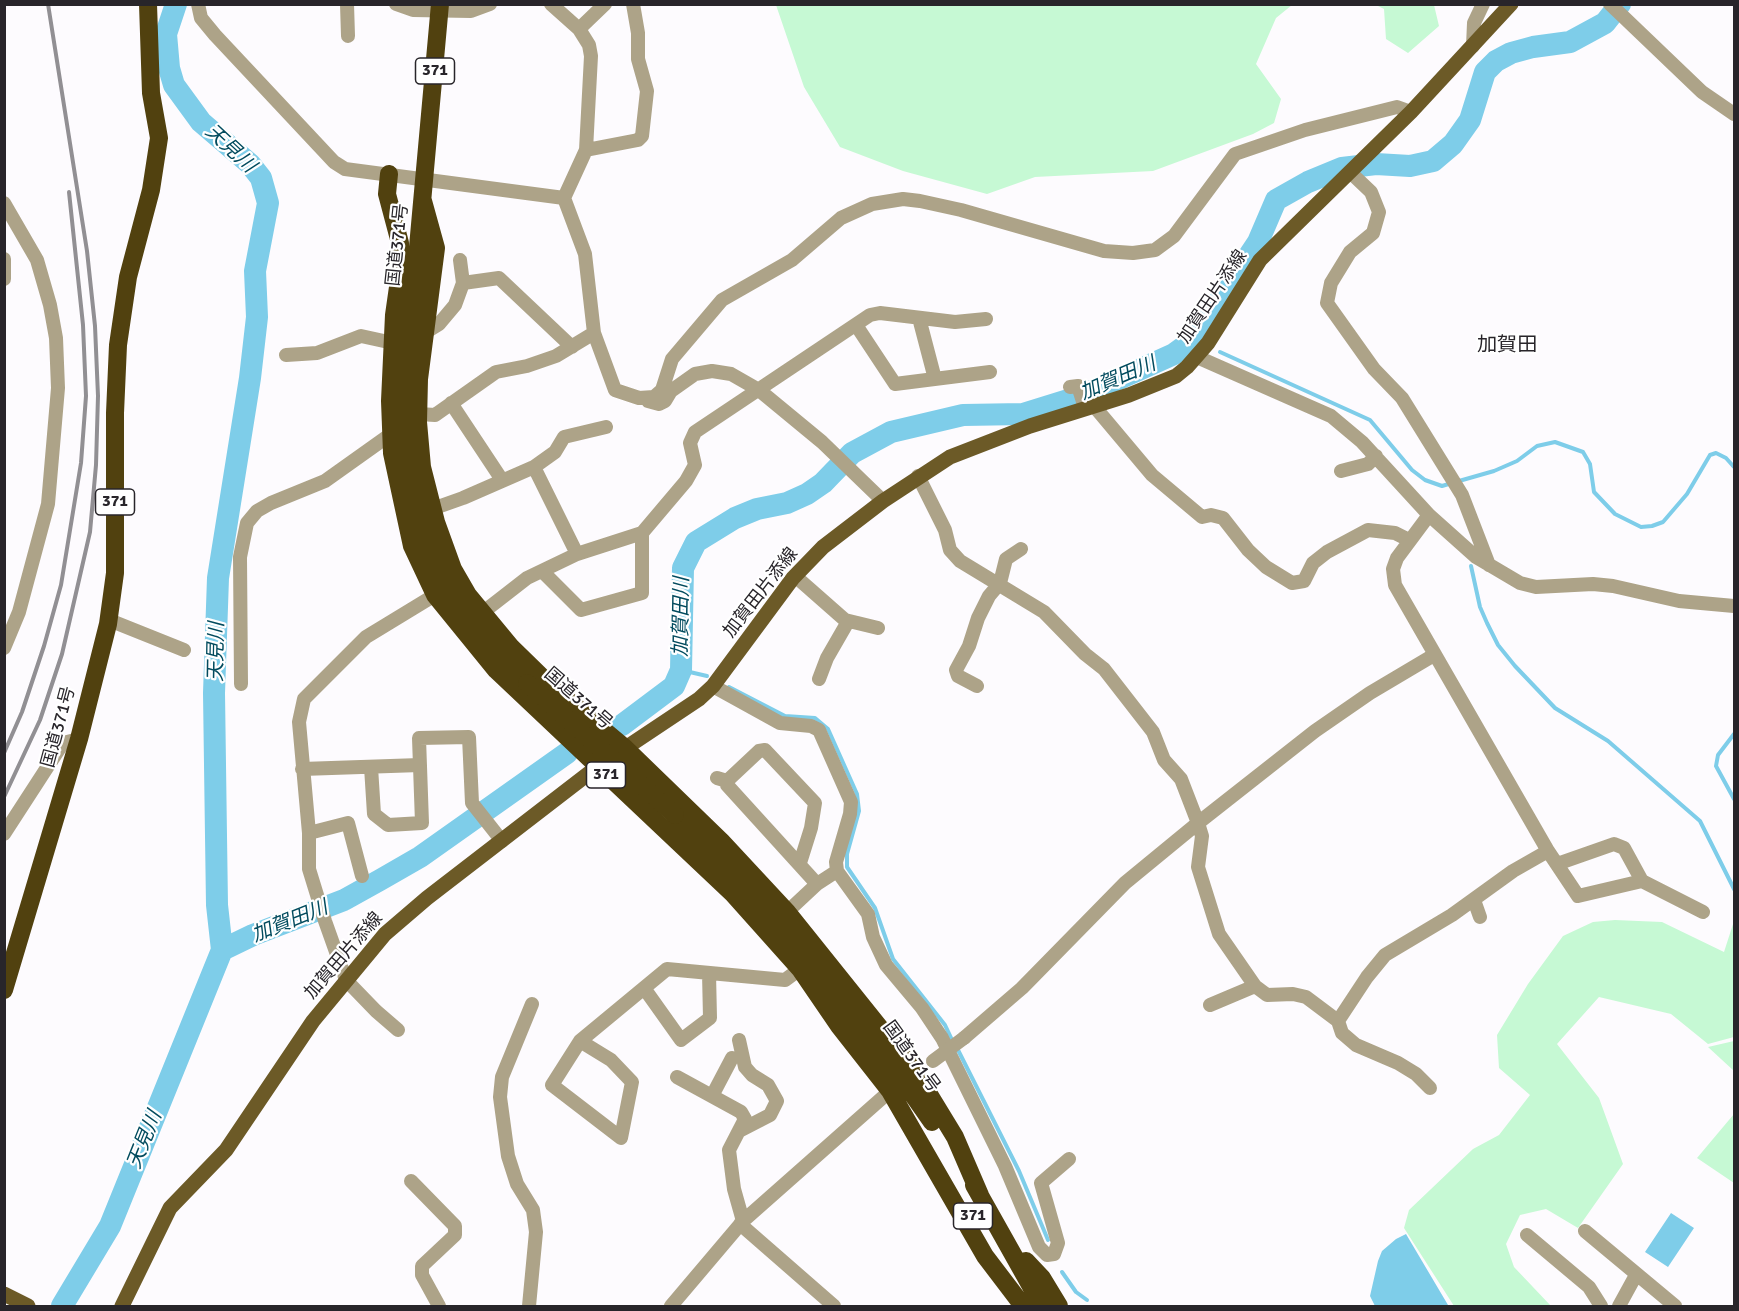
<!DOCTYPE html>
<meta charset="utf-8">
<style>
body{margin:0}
#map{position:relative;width:1739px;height:1311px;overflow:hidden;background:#fdfbfe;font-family:Signika,sans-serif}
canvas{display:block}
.frame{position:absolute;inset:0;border:6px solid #28252a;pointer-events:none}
</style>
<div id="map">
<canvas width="1739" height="1311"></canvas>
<div class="frame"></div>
</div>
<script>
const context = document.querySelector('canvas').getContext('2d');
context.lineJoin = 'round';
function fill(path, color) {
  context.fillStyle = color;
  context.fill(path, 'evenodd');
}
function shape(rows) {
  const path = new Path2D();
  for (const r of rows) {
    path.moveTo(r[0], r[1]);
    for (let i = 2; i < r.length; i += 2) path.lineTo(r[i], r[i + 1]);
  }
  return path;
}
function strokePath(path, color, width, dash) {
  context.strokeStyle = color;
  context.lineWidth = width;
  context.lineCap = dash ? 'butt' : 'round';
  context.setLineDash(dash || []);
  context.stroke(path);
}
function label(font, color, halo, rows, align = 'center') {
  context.font = font + ' Signika,"Noto Sans JP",sans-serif';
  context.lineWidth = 4.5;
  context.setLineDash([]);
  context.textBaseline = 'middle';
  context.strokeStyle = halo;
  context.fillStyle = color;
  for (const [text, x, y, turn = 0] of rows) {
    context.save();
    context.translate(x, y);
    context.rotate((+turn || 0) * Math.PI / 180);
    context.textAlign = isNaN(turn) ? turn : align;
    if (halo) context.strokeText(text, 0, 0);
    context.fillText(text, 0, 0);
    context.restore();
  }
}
fill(shape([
 [776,5,1292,5,1276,18,1256,64,1281,99,1274,123,1253,134,1153,171,1035,177,987,194,903,171,840,147,804,87],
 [1376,5,1434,5,1439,26,1408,53,1386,39,1384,9],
 [1615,920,1662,922,1724,952,1734,921,1734,1037,1708,1044,1671,1014,1599,997,1557,1044,1599,1098,1623,1164,1578,1228,1546,1209,1520,1215,1506,1244,1514,1267,1551,1306,1454,1306,1404,1228,1409,1210,1473,1149,1499,1135,1530,1095,1499,1068,1497,1035,1528,984,1563,936,1593,922],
 [1734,1041,1734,1071,1708,1047],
 [1734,1114,1734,1183,1697,1158]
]), '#c6f9d4');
fill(shape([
 [1671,1213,1694,1228,1668,1267,1645,1252],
 [1406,1234,1448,1305,1450,1306,1375,1306,1370,1296,1378,1261,1382,1251,1396,1239]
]), '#7ecde9');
strokePath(shape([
 [1192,341,1197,343],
 [1220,352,1370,420,1412,470,1425,480,1442,486,1452,483],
 [1459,481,1494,471,1517,461,1537,446,1555,442,1583,452,1590,464,1594,492,1615,514,1641,527,1652,526,1663,522,1687,494,1710,455,1716,453,1726,458,1734,467],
 [1471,566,1480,607,1487,623,1498,645,1515,666,1555,708,1608,741,1700,821,1734,889],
 [681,670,707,676],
 [729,687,785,716,815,718,828,729,857,794,859,811,847,854,847,867,875,908,893,959,945,1025,953,1042],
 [1734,734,1718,755,1716,766,1734,799],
 [957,1048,1019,1171,1048,1240],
 [1062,1272,1076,1292,1087,1300]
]), '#7ecde9', 4);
strokePath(shape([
 [622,725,674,686,681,670,683,568,696,542,735,518,757,509,787,503,807,494,823,483,852,453,891,432,963,415,1023,414,1081,396,1174,354,1192,341,1258,242,1276,200,1308,182,1342,168,1376,164,1410,166,1433,161,1453,144,1470,120,1485,72,1496,61,1511,53,1533,47,1570,42,1605,23,1620,4],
 [222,950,253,935,344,900,380,880,420,857,567,753],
 [62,1306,110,1226,222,950,217,905,216,836,214,693,218,578,250,378,257,317,255,271,268,203,261,178,250,164,201,122,174,85,169,68,166,34,176,4]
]), '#7ecde9', 22);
strokePath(shape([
 [198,4,201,18,215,35,334,162,345,169,564,198,585,254,594,333,615,390,639,398,654,397,662,390,672,359,722,300,792,260,841,218,872,204,903,199,920,201,961,210,1104,251,1133,253,1155,250,1174,236,1235,154,1305,130,1397,107,1411,112],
 [347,4,348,36],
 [396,4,413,10,471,11,490,4],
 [551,4,579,29,605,4],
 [1610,4,1702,92,1734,114],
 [1473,46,1474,23,1483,4],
 [586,150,638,140,642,136,647,91,638,59,638,33,633,4],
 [1350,172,1371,192,1379,212,1373,233,1350,252,1331,283,1327,303,1374,369,1402,398,1462,495,1489,565],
 [564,198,586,150,591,56,589,45,579,29],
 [4,203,37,260,50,305,56,338,58,388,48,504,19,612,4,648],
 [4,259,4,279],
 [463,283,499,278,572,347],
 [919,318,935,379],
 [856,325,895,384,990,372],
 [426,332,439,324,455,305,463,283,460,260],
 [286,355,317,353,361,336,393,343],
 [1197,357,1331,416,1362,442,1429,515,1476,557,1520,583,1536,587,1593,584,1613,586,1679,601,1734,606],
 [1070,387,1078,386,1085,408],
 [648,401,659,404,665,401,671,391,695,374,712,371,731,374,759,390,822,442,883,501],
 [451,403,502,480],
 [1094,406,1152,475,1202,517,1211,515,1223,518,1248,550,1266,567,1292,583,1304,581,1313,563,1327,552,1368,530,1395,533,1409,540],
 [419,414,435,415,496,372,527,366,556,356,594,333],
 [534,467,577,554],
 [1341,471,1368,464,1376,456],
 [918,476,945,530,950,550,960,561,1044,612,1085,654,1104,669,1153,732,1164,760,1181,779,1198,823,1202,836,1198,867,1219,934,1255,986,1267,995,1293,994,1306,997,1338,1021,1342,1033,1356,1045,1398,1063,1416,1074,1430,1088],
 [432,509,463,498,534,467,555,452,564,437,606,427],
 [542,571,581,610,642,593,642,533],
 [795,576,845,620,878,628],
 [482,613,527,578,577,554,642,533,686,481,695,465,690,443,695,432,870,315,880,313,955,322,986,319],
 [109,620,184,650],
 [819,679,827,658,846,625,845,620],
 [241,684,240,557,247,523,257,511,271,503,325,481,391,434],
 [713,686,780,723,811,726,819,730,851,802,850,814,836,862,837,871,868,914,873,937,886,965,922,1008,942,1038,1005,1166,1039,1247,1047,1255,1054,1254,1058,1243,1041,1183,1069,1159],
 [977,686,958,676,956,670,969,646,978,618,989,596,1000,583,1006,559,1021,549],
 [371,767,374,814,388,825,422,823,419,738,469,737,472,803,502,841],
 [302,769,420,765],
 [717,778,727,781,727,785,817,884],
 [727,781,759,751,765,750,815,803,811,828,800,863],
 [309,833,348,823,362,876],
 [4,834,63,743,79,739],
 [1548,851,1578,896,1642,881,1703,912],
 [1557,864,1614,844,1624,848,1642,881],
 [1474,900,1480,917],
 [787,912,817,884,837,871],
 [644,988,681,1040,710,1018,709,973],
 [1210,1005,1255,986],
 [1338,1021,1367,977,1385,955,1452,915,1513,871,1548,851,1395,585,1393,569,1397,558,1429,515],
 [398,1030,376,1011,346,980,325,921,309,869,309,833,299,722,304,699,366,637,435,595],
 [964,1038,1022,988,1125,883,1198,823,1315,731,1370,693,1434,655],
 [739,1040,745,1067,752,1075,768,1085,777,1101,770,1115,739,1131],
 [580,1041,611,1060,632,1082,621,1138,552,1085,580,1041,667,969,785,980,800,969],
 [677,1077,741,1112,745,1119,729,1150,734,1189,743,1221],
 [712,1096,732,1058],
 [411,1181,455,1226,455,1235,422,1266,422,1275,439,1306],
 [740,1224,834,1306],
 [1585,1231,1675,1306],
 [1527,1235,1589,1287,1601,1306],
 [529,1306,536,1232,533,1210,517,1184,508,1156,500,1097,502,1077,532,1004],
 [671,1306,743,1221,890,1091],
 [1619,1306,1636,1275]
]), '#ada388', 14);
strokePath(shape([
 [4,1294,28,1306],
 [122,1306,170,1208,226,1150,313,1021,385,934,427,898,597,767,699,699,713,686,793,578,823,547,883,501,950,457,1030,426,1129,395,1176,376,1187,367,1208,343,1260,260,1411,112,1511,4]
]), '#6c5a27', 15);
strokePath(shape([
 [440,4,409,346,405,432,409,472,416,511,438,569,482,634,527,683],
 [389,174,387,194,400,243,400,273,394,315,390,401,392,453,412,546,435,595,496,670,733,894,800,969,839,1026,890,1091,985,1256,1023,1306],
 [423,201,436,248,419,379,418,422,422,467,436,522,453,569,468,595,511,647,552,687,625,748,721,841,787,912,916,1073,955,1137,980,1195],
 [675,815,791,938,890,1062,932,1122],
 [4,990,79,739,108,624,115,573,115,413,118,345,128,277,151,190,159,138,151,93,148,4],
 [974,1185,1042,1306],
 [1026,1261,1042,1278,1059,1306]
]), '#51410f', 18);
strokePath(shape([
 [4,753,22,712,44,646,61,585,81,463,86,396,83,325,69,192],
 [4,797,40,720,62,654,90,532,96,465,98,396,95,326,87,251,48,4]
]), '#918f93', 4);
strokePath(shape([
 [933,1061,964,1038]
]), '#ada388', 14);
strokePath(shape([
 [527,683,675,815]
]), '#51410f', 18);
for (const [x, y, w] of [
 [435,71,39],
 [115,502,39],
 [606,775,39],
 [973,1216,39]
]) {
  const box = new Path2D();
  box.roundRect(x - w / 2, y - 13, w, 26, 4.5);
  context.fillStyle = '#fff';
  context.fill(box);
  strokePath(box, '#28252a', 1.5);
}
label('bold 16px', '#28252a', null, [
 ["371",435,71],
 ["371",115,502],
 ["371",606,775],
 ["371",973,1216]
]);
label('18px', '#28252a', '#fff', [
 ["国道371号",398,245,-84],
 ["加賀田片添線",1213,297,-56],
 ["加賀田片添線",761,593,-52],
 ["国道371号",578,699,41],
 ["国道371号",59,727,-75],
 ["加賀田片添線",344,956,-49],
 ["国道371号",911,1057,54]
]);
label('italic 20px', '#024b5e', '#fff', [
 ["天見川",230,149,43],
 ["加賀田川",1118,379,-23],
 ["加賀田川",682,617,-89],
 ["天見川",217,652,-89],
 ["加賀田川",290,922,-22],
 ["天見川",145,1140,-68]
]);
label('20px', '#28252a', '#fff', [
 ["加賀田",1507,346]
]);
</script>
